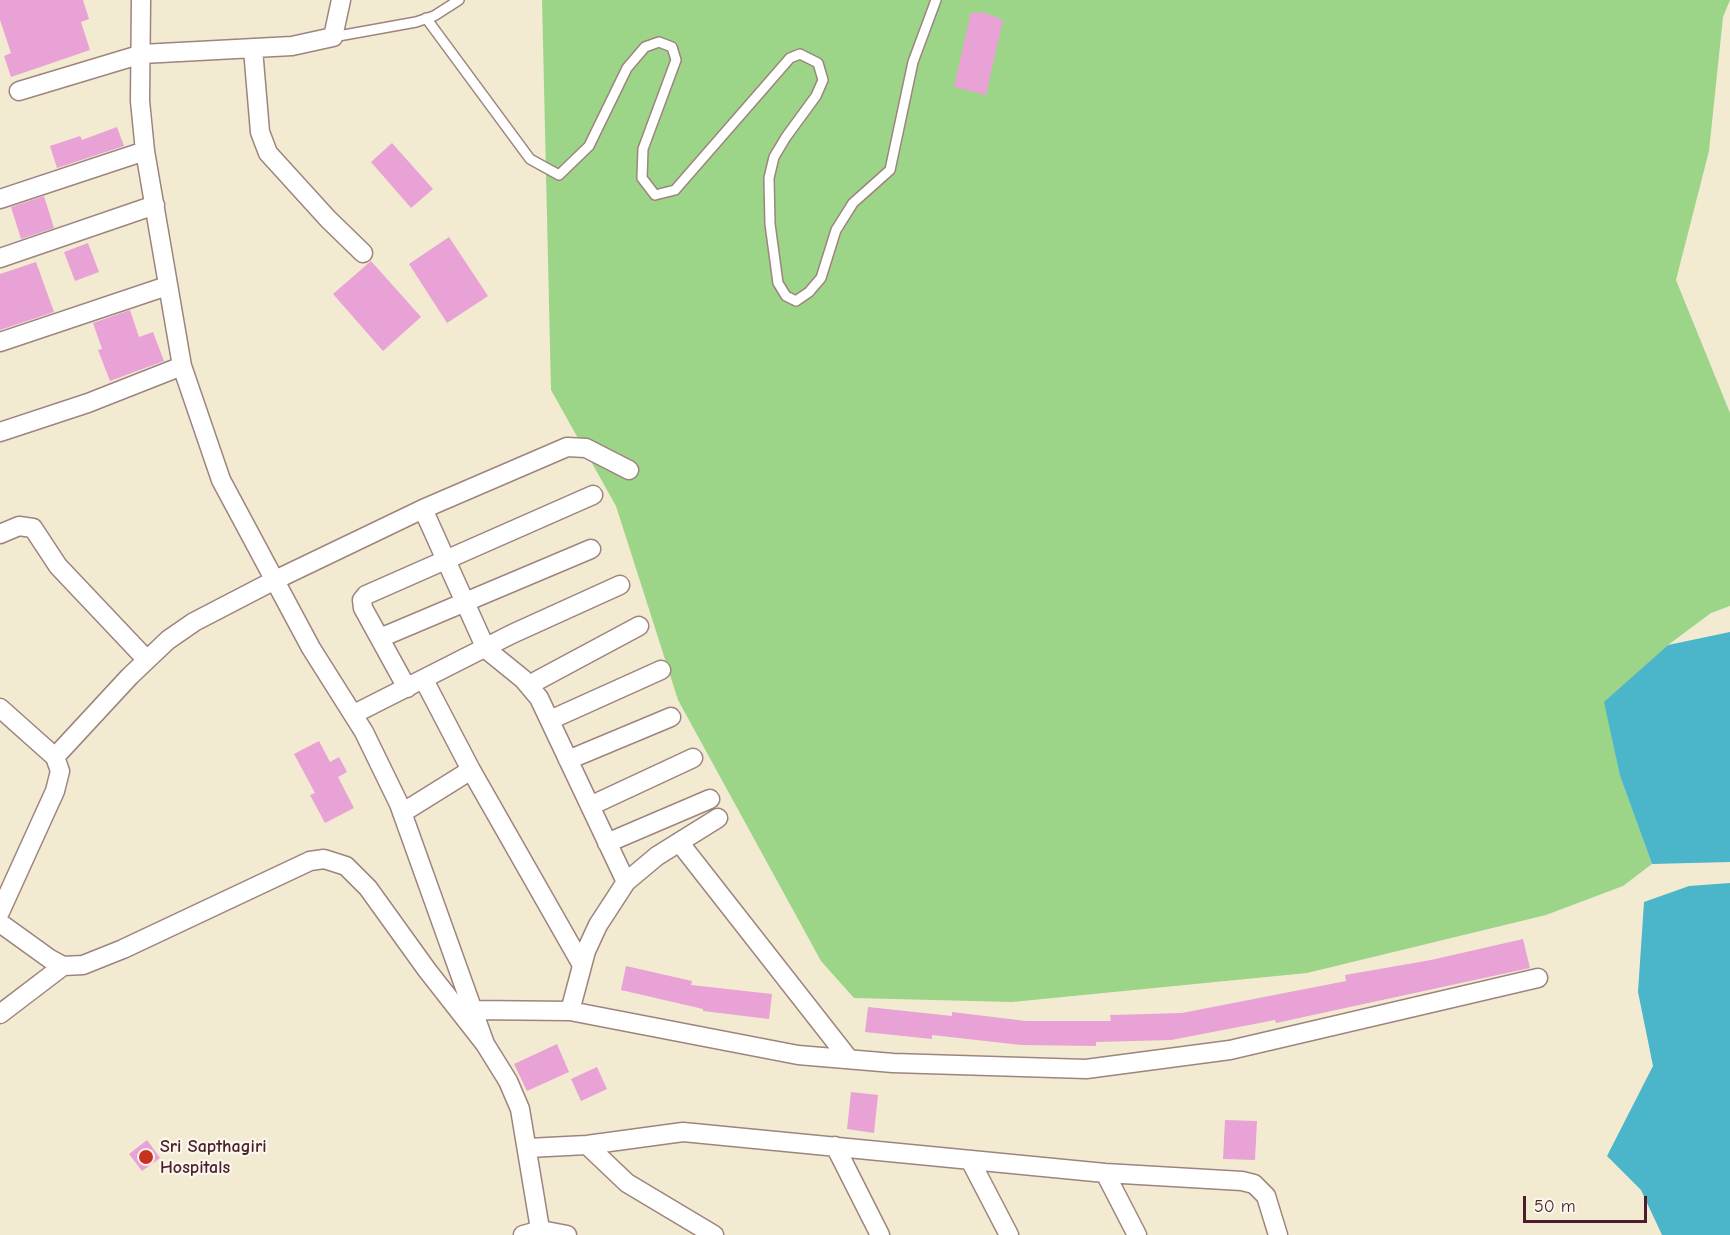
<!DOCTYPE html>
<style>
body{margin:0}
#map{position:relative;width:1730px;height:1235px;overflow:hidden;background:#f3ead2;font-family:"Comic Neue",sans-serif}
canvas{display:block}
.scale{position:absolute;left:1523px;top:1196px;width:124px;height:27px;box-sizing:border-box;border:3px solid #4a1f2b;border-top:0;padding-left:8px;font-size:18px;line-height:21px;white-space:nowrap;color:#4a1f2b;-webkit-text-stroke:4px #fbf7ec;paint-order:stroke}
</style>
<div id="map">
<canvas width="1730" height="1235"></canvas>
<div class="scale">50 m</div>
</div>
<script>
const context = document.querySelector('canvas').getContext('2d');
context.lineJoin = 'round';
function fill(path, color) {
  context.fillStyle = color;
  context.fill(path, 'evenodd');
}
function shape(rows) {
  const path = new Path2D();
  for (const r of rows) {
    path.moveTo(r[0], r[1]);
    for (let i = 2; i < r.length; i += 2) path.lineTo(r[i], r[i + 1]);
  }
  return path;
}
function strokePath(path, color, width, dash) {
  context.strokeStyle = color;
  context.lineWidth = width;
  context.lineCap = dash ? 'butt' : 'round';
  context.setLineDash(dash || []);
  context.stroke(path);
}
function label(font, color, halo, rows, align = 'center') {
  context.font = font + ' "Comic Neue",sans-serif';
  context.lineWidth = 4.5;
  context.setLineDash([]);
  context.textBaseline = 'middle';
  context.strokeStyle = halo;
  context.fillStyle = color;
  for (const [text, x, y, turn = 0] of rows) {
    context.save();
    context.translate(x, y);
    context.rotate((+turn || 0) * Math.PI / 180);
    context.textAlign = isNaN(turn) ? turn : align;
    if (halo) context.strokeText(text, 0, 0);
    context.fillText(text, 0, 0);
    context.restore();
  }
}
fill(shape([
 [542,0,1730,0,1723,17,1709,151,1676,280,1730,413,1730,606,1711,613,1668,645,1605,702,1620,776,1652,864,1623,886,1546,915,1307,973,1012,1002,854,998,821,961,678,700,616,506,551,390]
]), '#9cd588');
fill(shape([
 [1730,632,1730,862,1652,864,1620,776,1604,702,1668,645],
 [1730,883,1730,1235,1662,1235,1641,1190,1607,1156,1653,1066,1638,992,1644,902,1689,886]
]), '#4bb5c9');
fill(shape([
 [0,0,83,0,89,19,81,22,90,50,11,77,4,56,11,53,0,20],
 [980,11,1003,20,986,95,954,87,971,12,979,14],
 [117,127,124,146,57,168,50,146,80,136,82,140],
 [392,143,433,189,411,208,371,162],
 [44,196,54,228,21,239,11,207],
 [449,237,488,296,447,323,409,264],
 [88,243,99,272,75,281,64,252],
 [371,261,421,317,383,351,333,294],
 [36,262,54,312,0,330,0,274],
 [130,310,139,337,153,332,164,361,110,381,98,350,102,349,93,323],
 [319,741,330,762,339,757,347,772,338,777,354,808,325,823,310,795,315,793,294,754],
 [1523,939,1530,968,1276,1023,1275,1020,1171,1040,1096,1042,1096,1046,1021,1045,932,1035,932,1039,865,1032,868,1007,952,1016,952,1012,1026,1021,1111,1021,1110,1015,1182,1013,1346,981,1345,975,1431,960],
 [626,966,692,981,691,985,772,994,769,1019,703,1011,703,1009,621,990],
 [557,1044,569,1072,527,1091,514,1064],
 [597,1067,607,1089,581,1101,571,1079],
 [851,1092,878,1095,874,1133,847,1129],
 [1225,1120,1257,1121,1255,1160,1223,1159],
 [147,1140,160,1158,142,1171,129,1154]
]), '#e8a2d5');
const service = shape([
 [426,18,530,159,559,175,589,146,627,68,645,47,659,42,672,47,676,60,643,149,642,178,655,195,675,190,790,58,800,54,818,63,823,80,816,96,786,137,774,157,769,178,770,224,778,283,786,296,796,301,809,292,821,278,836,230,853,203,890,170,913,62,936,0],
 [333,37,416,22,434,16,459,0]
]);
const minor = shape([
 [141,0,140,101,145,151,182,366,221,480,311,648,364,732,399,804,485,1044],
 [253,49,260,132,268,153,328,219,363,253],
 [19,91,142,54,292,46,333,37,341,0],
 [0,199,145,151],
 [0,258,155,205],
 [0,342,167,286],
 [0,432,88,403,182,366],
 [423,509,486,649,523,679,539,698,626,882],
 [0,534,19,526,33,528,58,566,146,659],
 [380,638,591,549],
 [424,680,471,770,582,965],
 [529,685,639,626],
 [407,688,363,608,362,600,366,595,593,495],
 [0,708,55,757,60,771,55,791,0,912],
 [354,714,512,634,620,585],
 [550,720,661,670],
 [55,757,130,676,168,640,194,622,273,581,423,509,567,447,586,448,629,470],
 [568,760,671,717],
 [590,806,693,758],
 [402,813,471,770],
 [679,842,849,1059],
 [607,843,710,799],
 [0,923,50,959,63,966,83,965,123,949,310,861,324,859,346,866,368,888,427,970,485,1044,508,1081,520,1109,541,1235],
 [473,1010,570,1011,798,1055,893,1063,1086,1069,1230,1050,1538,978],
 [570,1011,586,951,598,925,626,882,657,856,718,818],
 [0,1014,63,966],
 [587,1145,627,1183,714,1235],
 [835,1146,880,1235],
 [528,1148,587,1145,683,1132,1105,1173,1242,1181,1254,1184,1266,1196,1278,1235],
 [970,1160,1009,1235],
 [1105,1173,1137,1235],
 [523,1235,541,1230,567,1235]
]);
strokePath(service, '#9e847e', 12);
strokePath(minor, '#9e847e', 21);
strokePath(service, '#fff', 9);
strokePath(minor, '#fff', 18);
for (const [x, y, r, color] of [
 [146,1157,8,"#c8321e"]
]) {
  const dot = new Path2D();
  dot.arc(x, y, r, 0, 2 * Math.PI);
  context.fillStyle = color;
  context.fill(dot);
  strokePath(dot, '#fbf7ec', 2);
}
label('bold 18px', '#4a1f2b', '#fbf7ec', [
 ["Sri Sapthagiri",160,1147],
 ["Hospitals",160,1168]
], 'left');
</script>
